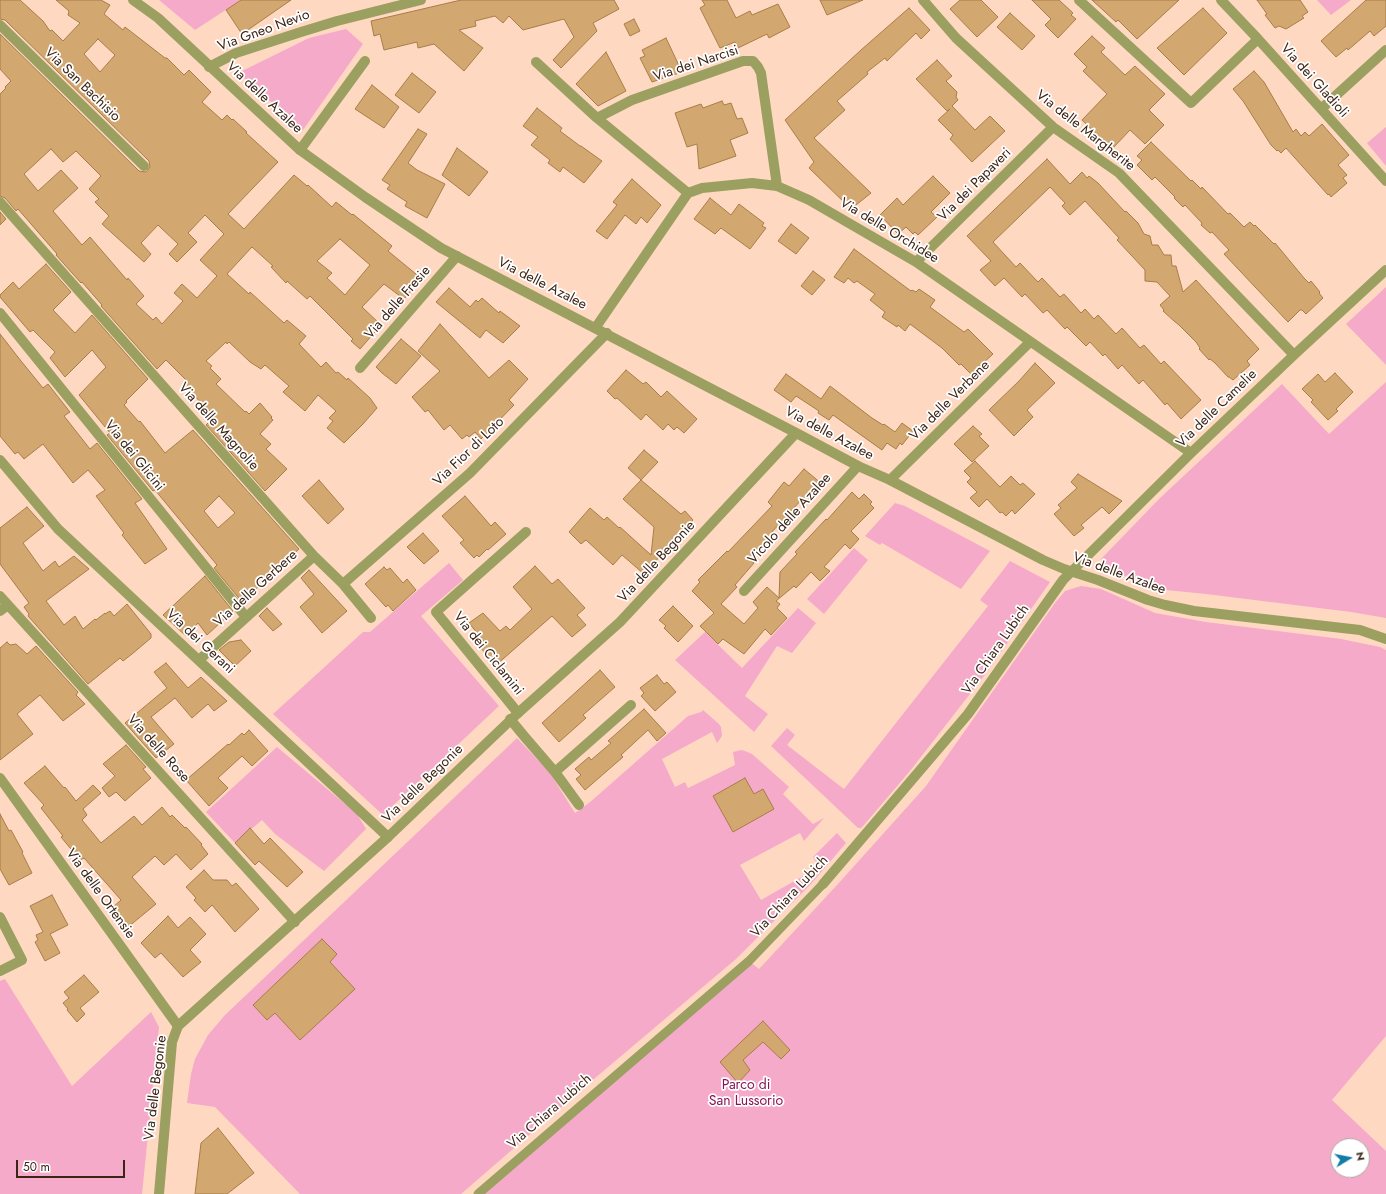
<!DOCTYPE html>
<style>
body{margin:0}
#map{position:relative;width:1386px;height:1194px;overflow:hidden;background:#ffd8c1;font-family:Jost,sans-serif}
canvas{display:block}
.north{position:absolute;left:1330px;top:1138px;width:40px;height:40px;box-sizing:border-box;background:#fff;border:1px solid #b1a8a2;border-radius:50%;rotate:80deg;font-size:11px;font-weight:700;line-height:16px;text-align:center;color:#3d2516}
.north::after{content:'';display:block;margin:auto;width:14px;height:18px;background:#127ca6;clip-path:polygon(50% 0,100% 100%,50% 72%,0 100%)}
.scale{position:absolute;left:16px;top:1160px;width:109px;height:18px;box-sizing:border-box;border:2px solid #3d2516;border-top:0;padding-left:5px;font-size:12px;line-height:14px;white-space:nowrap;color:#3d2516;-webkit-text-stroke:3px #fff;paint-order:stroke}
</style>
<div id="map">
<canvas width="1386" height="1194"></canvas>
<div class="north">N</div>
<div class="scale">50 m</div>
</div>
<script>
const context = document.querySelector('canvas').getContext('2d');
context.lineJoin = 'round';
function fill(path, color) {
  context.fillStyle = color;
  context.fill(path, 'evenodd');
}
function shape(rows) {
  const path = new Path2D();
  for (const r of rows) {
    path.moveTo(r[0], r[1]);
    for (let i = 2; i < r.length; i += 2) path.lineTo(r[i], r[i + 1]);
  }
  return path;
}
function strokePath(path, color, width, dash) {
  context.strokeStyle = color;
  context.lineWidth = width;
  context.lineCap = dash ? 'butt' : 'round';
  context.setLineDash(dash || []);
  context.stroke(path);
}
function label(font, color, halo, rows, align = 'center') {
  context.font = font + ' Jost,sans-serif';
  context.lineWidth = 3.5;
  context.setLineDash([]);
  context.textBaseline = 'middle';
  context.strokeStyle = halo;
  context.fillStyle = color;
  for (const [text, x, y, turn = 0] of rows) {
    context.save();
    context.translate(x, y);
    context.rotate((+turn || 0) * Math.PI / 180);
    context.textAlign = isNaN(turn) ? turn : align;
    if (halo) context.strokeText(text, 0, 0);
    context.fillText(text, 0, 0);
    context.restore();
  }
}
fill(shape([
 [159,0,241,0,195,30],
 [1317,0,1351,0,1331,15],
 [346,29,363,44,303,130,238,73,309,38],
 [1386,127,1386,166,1367,143],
 [1386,287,1386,365,1346,324],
 [1386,382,1386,618,1351,612,1206,594,1166,590,1132,579,1108,569,1102,564,1101,559,1160,498,1282,384,1329,434],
 [895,503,905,506,990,551,961,589,882,543,880,545,865,536],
 [854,548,868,560,824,614,807,599],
 [1010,561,1050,582,987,672,910,771,864,825,861,828,858,828,771,746,787,728,795,735,787,745,844,789,988,606,980,600],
 [449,563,463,580,421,616,499,706,383,815,273,714,363,632,370,632],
 [1081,586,1101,589,1155,613,1206,622,1341,639,1380,647,1386,650,1386,1036,1332,1100,1386,1151,1386,1194,483,1194,749,961,759,969,838,884,926,786,1055,603,1065,591],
 [1338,1146,1362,1146,1362,1170,1338,1170],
 [798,608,816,623,792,653,777,646,745,696,768,714,754,732,675,660,705,632,742,668],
 [703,710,719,724,721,727,722,736,717,743,712,732,662,759,675,787,685,782,688,788,735,765,733,752,741,750,745,751,752,754,760,761,789,787,783,794,813,824,824,818,804,841,800,833,740,865,761,900,819,867,813,857,837,833,846,843,811,884,736,959,588,1084,461,1194,300,1194,215,1107,187,1103,191,1074,195,1059,208,1035,225,1015,517,738,550,773,575,813,589,803,688,716,701,712],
 [277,747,357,814,366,829,324,871,275,834,262,820,235,843,206,812],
 [5,979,72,1086,151,1012,159,1027,142,1194,0,1194,0,981]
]), '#f5aaca');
const building = shape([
 [0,0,20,0,43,21,50,31,52,30,63,41,80,23,68,15,69,11,56,0,101,0,110,5,104,14,123,30,125,27,165,58,167,58,184,75,189,70,211,92,202,102,222,120,227,115,232,120,233,119,247,132,246,133,278,162,228,214,244,229,294,175,307,186,308,185,332,207,336,202,352,215,353,214,392,246,388,251,422,279,404,299,384,284,362,307,381,325,360,349,351,341,353,339,310,296,307,299,287,281,286,283,271,267,273,266,252,247,227,274,249,294,250,292,284,323,287,320,306,336,299,344,321,367,326,362,336,373,338,372,347,380,348,378,370,398,377,408,363,424,344,443,327,428,333,421,329,418,336,411,318,395,305,411,283,392,289,386,265,365,261,369,250,362,229,342,227,344,226,342,206,361,212,366,210,368,221,379,216,384,245,412,246,411,249,414,260,403,272,417,271,418,273,420,260,434,271,444,266,449,287,469,265,491,206,425,215,416,183,385,187,381,166,360,157,369,101,306,102,305,82,282,81,283,56,255,57,254,18,209,16,211,5,198,0,196,0,94,6,88,5,87,11,81,0,69,0,34,139,171,146,172,150,167,149,161,5,20,0,19,0,0],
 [98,39,115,55,100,72,84,54,98,39],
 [51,149,63,162,76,151,101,176,89,189,99,199,95,202,109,216,102,224,144,262,151,254,141,243,158,225,178,244,169,254,177,262,197,242,188,233,205,215,224,234,200,260,217,276,197,298,182,284,174,293,183,301,162,324,156,317,153,320,136,304,144,296,128,278,127,280,90,237,82,245,53,211,78,188,61,170,38,191,24,174,51,149],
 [340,239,370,265,345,295,327,278,332,273,317,261,340,239],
 [241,0,291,0,242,34,226,10,241,0],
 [461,0,614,0,619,9,593,23,597,31,561,68,553,60,574,37,564,19,523,30,509,16,503,23,495,16,475,21,476,26,459,30,483,48,464,71,434,44,418,48,417,42,384,50,380,34,374,36,371,21,461,0],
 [702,0,727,0,736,18,750,11,752,15,778,4,790,27,769,38,767,34,738,48,735,42,720,48,700,8,705,5,702,0],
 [820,0,863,0,827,15,820,0],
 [960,0,981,0,998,17,977,37,950,9,960,0],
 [1032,0,1059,0,1073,13,1071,15,1076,19,1058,38,1045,25,1051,19,1032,0],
 [1092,0,1179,0,1137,39,1118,20,1116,22,1092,0],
 [1257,0,1300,0,1308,12,1302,16,1304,18,1286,29,1279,26,1275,28,1265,15,1267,14,1257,0],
 [1366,0,1386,0,1386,26,1374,36,1370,31,1348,50,1347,48,1336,57,1321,41,1366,0],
 [909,8,930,30,921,39,916,33,887,61,885,58,867,72,868,74,837,101,845,110,814,138,871,193,851,209,809,168,814,162,785,120,861,50,909,8],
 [1203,8,1227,33,1184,75,1157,48,1203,8],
 [1010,13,1035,36,1022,50,997,27,1010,13],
 [634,19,640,31,630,36,624,24,634,19],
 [1092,36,1105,48,1101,52,1125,75,1135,66,1165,94,1149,110,1164,125,1145,144,1130,130,1112,149,1082,120,1107,94,1083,71,1087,67,1074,54,1092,36],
 [666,38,682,72,652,82,640,58,645,56,642,50,666,38],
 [606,52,626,91,598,106,576,84,606,52],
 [937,60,952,76,946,81,957,92,956,97,958,100,952,106,975,130,990,116,1005,131,972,162,950,139,953,135,938,120,950,109,947,111,916,79,937,60],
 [1254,71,1264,82,1293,132,1296,129,1301,136,1305,132,1309,136,1322,124,1349,155,1338,165,1347,175,1343,178,1347,183,1331,197,1329,194,1328,195,1286,148,1281,153,1278,150,1277,151,1271,145,1243,101,1233,89,1254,71],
 [412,73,436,92,419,113,395,95,412,73],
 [372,85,399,107,384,128,355,109,372,85],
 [722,101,724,105,731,103,737,119,742,118,748,133,730,140,736,156,699,169,697,144,687,147,675,113,701,104,703,108,722,101],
 [537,108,562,128,560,131,580,146,581,146,602,161,584,183,563,167,560,172,548,163,550,160,531,145,538,137,523,126,537,108],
 [418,129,427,134,408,163,417,170,445,184,427,218,405,206,407,202,387,189,390,185,382,180,418,129],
 [1151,142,1191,181,1192,180,1201,189,1202,187,1228,214,1230,213,1244,227,1250,222,1254,226,1255,225,1274,244,1275,243,1304,278,1309,283,1311,281,1320,292,1319,293,1323,298,1306,314,1302,310,1300,310,1288,322,1224,254,1229,250,1212,232,1210,233,1201,225,1202,223,1185,205,1183,207,1174,198,1175,197,1155,177,1152,180,1137,165,1142,160,1137,156,1151,142],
 [457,148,488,172,469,196,442,175,457,148],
 [1047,159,1070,184,1082,172,1087,178,1089,176,1098,183,1125,212,1126,211,1138,223,1144,234,1150,236,1152,245,1158,245,1164,255,1171,255,1172,266,1176,266,1183,292,1196,280,1259,349,1247,361,1250,365,1233,380,1229,377,1228,377,1215,363,1210,359,1209,360,1199,349,1200,348,1196,342,1179,325,1174,321,1163,311,1164,310,1160,305,1170,296,1157,282,1145,281,1145,270,1117,240,1119,238,1085,201,1070,215,1062,206,1065,203,1050,187,993,242,1016,267,1020,263,1038,282,1042,278,1060,297,1064,294,1081,313,1085,309,1094,319,1098,315,1116,334,1122,328,1140,348,1144,345,1161,364,1164,361,1201,400,1181,419,1167,403,1165,405,1143,380,1139,384,1122,365,1118,369,1105,354,1103,356,1090,342,1086,346,1067,327,1065,329,1047,310,1043,313,1025,294,1022,297,1004,278,995,286,980,270,991,261,967,236,1047,159],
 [933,176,950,193,931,212,937,217,918,235,915,232,913,234,906,227,898,234,880,215,897,198,903,205,933,176],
 [632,179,661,205,647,223,641,217,636,224,625,215,607,239,596,231,617,205,613,202,632,179],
 [710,198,731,215,739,204,764,223,762,226,766,228,750,249,721,228,715,234,694,219,710,198],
 [0,212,6,219,0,225,0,212],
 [791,224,809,238,796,254,778,241,791,224],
 [854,249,911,291,912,290,916,292,919,289,935,300,930,307,964,332,968,329,993,354,971,374,961,364,959,365,942,348,910,324,905,331,898,325,897,327,882,317,885,312,870,300,875,294,857,281,854,283,848,278,844,283,834,277,854,249],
 [46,264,71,292,53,310,75,333,92,315,148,379,126,401,127,402,124,405,139,422,140,421,165,453,193,430,299,549,242,602,214,568,217,565,155,490,153,491,107,435,110,433,79,395,106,367,92,350,65,377,50,358,55,352,33,330,30,332,0,297,0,295,13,282,19,289,46,264],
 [219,496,235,513,218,528,204,511,219,496],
 [813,271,825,280,812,295,801,286,813,271],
 [449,288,470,307,476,300,478,302,482,298,499,313,500,311,520,326,503,343,486,330,480,338,436,302,449,288],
 [440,324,489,378,509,360,528,379,509,400,514,405,481,439,475,432,469,437,467,435,462,439,450,425,444,430,428,410,425,412,412,397,440,371,418,351,440,324],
 [0,334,21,361,43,388,48,384,70,412,64,416,90,449,97,443,142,499,135,503,167,549,145,564,122,535,124,533,96,496,105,490,88,470,73,483,43,444,24,459,18,452,15,454,0,436,0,334],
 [401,339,421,356,396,384,382,373,376,367,401,339],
 [1035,363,1055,383,1027,410,1033,417,1014,436,989,410,1019,381,1035,363],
 [626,370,643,384,646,382,661,397,667,391,697,419,684,433,677,427,674,430,668,424,663,430,646,414,641,420,617,398,615,399,607,391,626,370],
 [1335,373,1353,392,1336,409,1338,411,1328,420,1311,402,1313,400,1302,389,1318,374,1325,382,1335,373],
 [786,374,821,399,830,386,872,418,883,425,884,424,895,432,902,423,913,431,902,445,900,443,896,449,887,443,882,450,833,415,829,420,818,413,819,411,796,396,791,402,774,390,786,374],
 [973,426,982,434,979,436,989,446,972,462,954,444,973,426],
 [644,450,658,462,641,480,628,468,644,450],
 [975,461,1000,487,1011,476,1020,485,1023,483,1035,494,1015,514,1012,510,1006,516,1002,512,1000,513,987,499,979,507,970,498,977,492,967,482,971,478,964,471,975,461],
 [804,469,822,484,806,502,802,499,771,533,774,535,750,560,754,563,735,585,737,587,721,604,744,624,758,608,753,602,767,587,779,598,780,572,797,554,795,552,826,519,827,520,852,492,859,499,864,494,872,502,870,504,874,508,851,531,859,539,850,549,845,544,824,567,830,571,820,581,811,572,796,588,794,586,776,601,780,604,777,608,787,618,771,635,765,629,744,654,723,639,718,644,700,626,714,613,692,591,700,582,698,580,727,551,728,552,772,506,768,502,784,482,789,486,804,469],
 [1078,474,1122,501,1109,514,1102,507,1081,525,1084,528,1074,536,1054,514,1061,508,1058,505,1077,488,1071,482,1078,474],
 [319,480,344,509,328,524,302,496,319,480],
 [641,480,681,514,685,511,693,520,644,574,622,555,613,565,586,540,581,544,569,532,590,508,604,520,607,517,619,528,620,527,651,555,654,527,623,499,641,480],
 [465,496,491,526,495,522,506,534,488,550,487,549,479,557,477,555,474,558,460,543,464,540,442,516,465,496],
 [27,507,44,526,23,543,43,571,55,561,59,567,74,556,89,569,46,601,64,625,75,616,83,629,95,619,96,620,105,613,105,614,110,611,114,616,127,604,151,634,151,638,132,654,123,661,120,658,88,684,28,616,29,614,24,607,29,603,0,564,0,528,27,507],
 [423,533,439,551,424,564,407,547,423,533],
 [535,566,552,584,558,579,585,608,577,615,586,625,572,637,552,616,495,666,481,648,486,644,469,623,483,613,500,631,506,626,510,630,532,609,513,587,535,566],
 [384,567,387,570,390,568,403,583,407,579,416,590,393,611,388,605,386,607,365,584,384,567],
 [309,570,347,611,322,633,300,607,314,594,301,578,309,570],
 [205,576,233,611,207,635,198,623,186,636,163,615,205,576],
 [673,606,693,626,678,642,664,628,666,626,659,620,673,606],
 [267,608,282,624,273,631,259,616,267,608],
 [241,640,251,651,235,666,219,650,229,642,241,640],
 [7,642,10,645,16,644,27,654,36,646,78,692,76,695,85,704,63,721,40,695,17,714,33,734,0,760,0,648,7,642],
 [166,663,188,688,201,677,227,701,214,711,208,704,192,718,175,698,151,717,174,744,156,758,125,723,167,688,154,672,166,663],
 [600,670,615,687,583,715,586,718,559,742,542,723,600,670],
 [657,675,664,684,667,682,676,692,655,711,641,696,644,693,640,688,657,675],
 [644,709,666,733,657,741,648,730,621,755,623,757,585,790,576,779,581,775,575,769,589,757,591,760,611,743,608,741,644,709],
 [249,730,268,751,252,766,242,756,218,778,228,788,209,806,186,780,228,744,229,745,242,733,244,735,249,730],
 [126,745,146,767,143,769,151,778,125,801,116,792,109,797,102,788,115,776,103,764,126,745],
 [45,766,64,788,65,787,76,801,93,785,101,793,83,809,87,815,82,820,101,843,134,816,142,825,162,807,170,817,172,815,185,828,186,827,202,844,201,845,208,854,191,870,176,854,164,865,155,856,132,877,156,904,128,927,112,908,121,900,84,858,80,860,61,837,63,836,41,808,44,805,24,783,45,766],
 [745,778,754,794,763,789,774,809,733,832,713,796,745,778],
 [0,814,9,831,11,830,23,852,22,853,32,873,9,885,0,869,0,814],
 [250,828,264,844,270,838,303,872,287,887,259,861,255,865,235,843,250,828],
 [204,870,213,880,227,880,232,886,236,883,259,909,235,932,212,905,205,912,194,900,196,898,186,887,204,870],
 [52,895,68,925,50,934,60,953,45,961,35,942,38,940,36,935,43,932,30,906,52,895],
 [168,916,178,928,190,917,206,934,190,950,201,962,183,977,161,953,155,958,141,943,168,916],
 [322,939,337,954,330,962,355,989,300,1040,275,1013,267,1020,253,1005,322,939],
 [84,975,99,992,80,1008,85,1014,77,1022,67,1010,68,1009,63,1003,69,998,64,992,84,975],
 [763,1021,790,1050,781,1059,763,1042,743,1060,750,1070,738,1083,720,1062,763,1021],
 [218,1128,254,1173,227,1194,195,1194,201,1143,218,1128]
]);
fill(building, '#d3a770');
strokePath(building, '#a77d47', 1);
strokePath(shape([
 [478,1194,749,961,823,884]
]), '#9ba061', 9);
strokePath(shape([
 [923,0,956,38,1053,127,1119,173,1294,355],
 [1079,0,1191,103,1258,39],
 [1221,0,1258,39,1386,181],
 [0,25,144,166],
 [536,62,597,118,688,193],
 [209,67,236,53,301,32,337,21,421,0],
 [1321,109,1386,50],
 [597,118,632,100,743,61,753,61,758,67,761,73,777,186],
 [300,150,365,61],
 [0,202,314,556,343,584,371,618],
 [916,262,1053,127],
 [0,313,246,617],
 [596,327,688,193,702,188,752,183,777,186,809,200,916,262,1191,453],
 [360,368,457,256],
 [0,460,58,529,388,837],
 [890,480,1030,342],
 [343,584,470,473,607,333],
 [744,591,858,466],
 [0,596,295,922],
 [0,611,8,605],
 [199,660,314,556],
 [518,713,436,612,526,532],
 [510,719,524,736,555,772,579,805],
 [555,772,631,705],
 [0,778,178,1026],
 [823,884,968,714,1063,580,1191,453,1294,355,1386,270],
 [0,917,22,960,0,971]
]), '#9ba061', 10);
strokePath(shape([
 [133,0,158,18,300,150,365,197,441,248,802,436,858,466,890,480,1043,560,1064,569,1098,580,1148,600,1165,605,1194,611,1360,630,1386,639],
 [159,1194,172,1042,178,1026,388,837,518,713,620,622,796,433]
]), '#9ba061', 10);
label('14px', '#3d2516', '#fff', [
 ["Via Gneo Nevio",264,31,-20],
 ["Via dei Narcisi",696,64,-18],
 ["Via dei Gladioli",1314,81,48],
 ["Via San Bachisio",82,85,44],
 ["Via delle Azalee",264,98,43],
 ["Via delle Margherite",1085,131,38],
 ["Via dei Papaveri",975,185,-45],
 ["Via delle Orchidee",889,231,31],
 ["Via delle Azalee",542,284,27],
 ["Via delle Fresie",398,303,-49],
 ["Via delle Verbene",950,401,-45],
 ["Via delle Camelie",1217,409,-44],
 ["Via delle Magnolie",218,427,48],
 ["Via delle Azalee",829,434,28],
 ["Via Fior di Loto",469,452,-44],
 ["Via dei Glicini",134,456,51],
 ["Vicolo delle Azalee",790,519,-48],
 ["Via delle Begonie",657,562,-47],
 ["Via delle Azalee",1119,574,20],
 ["Via delle Gerbere",256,589,-42],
 ["Via dei Gerani",200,642,43],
 ["Via Chiara Lubich",996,650,-55],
 ["Via dei Ciclamini",488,654,51],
 ["Via delle Rose",158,749,48],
 ["Via delle Begonie",423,784,-44],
 ["Via delle Ortensie",100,894,54],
 ["Via Chiara Lubich",790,897,-47],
 ["Via delle Begonie",156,1088,-83],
 ["Via Chiara Lubich",550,1112,-41]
]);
label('14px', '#881456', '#fff', [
 ["Parco di",746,1086],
 ["San Lussorio",746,1102]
]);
</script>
